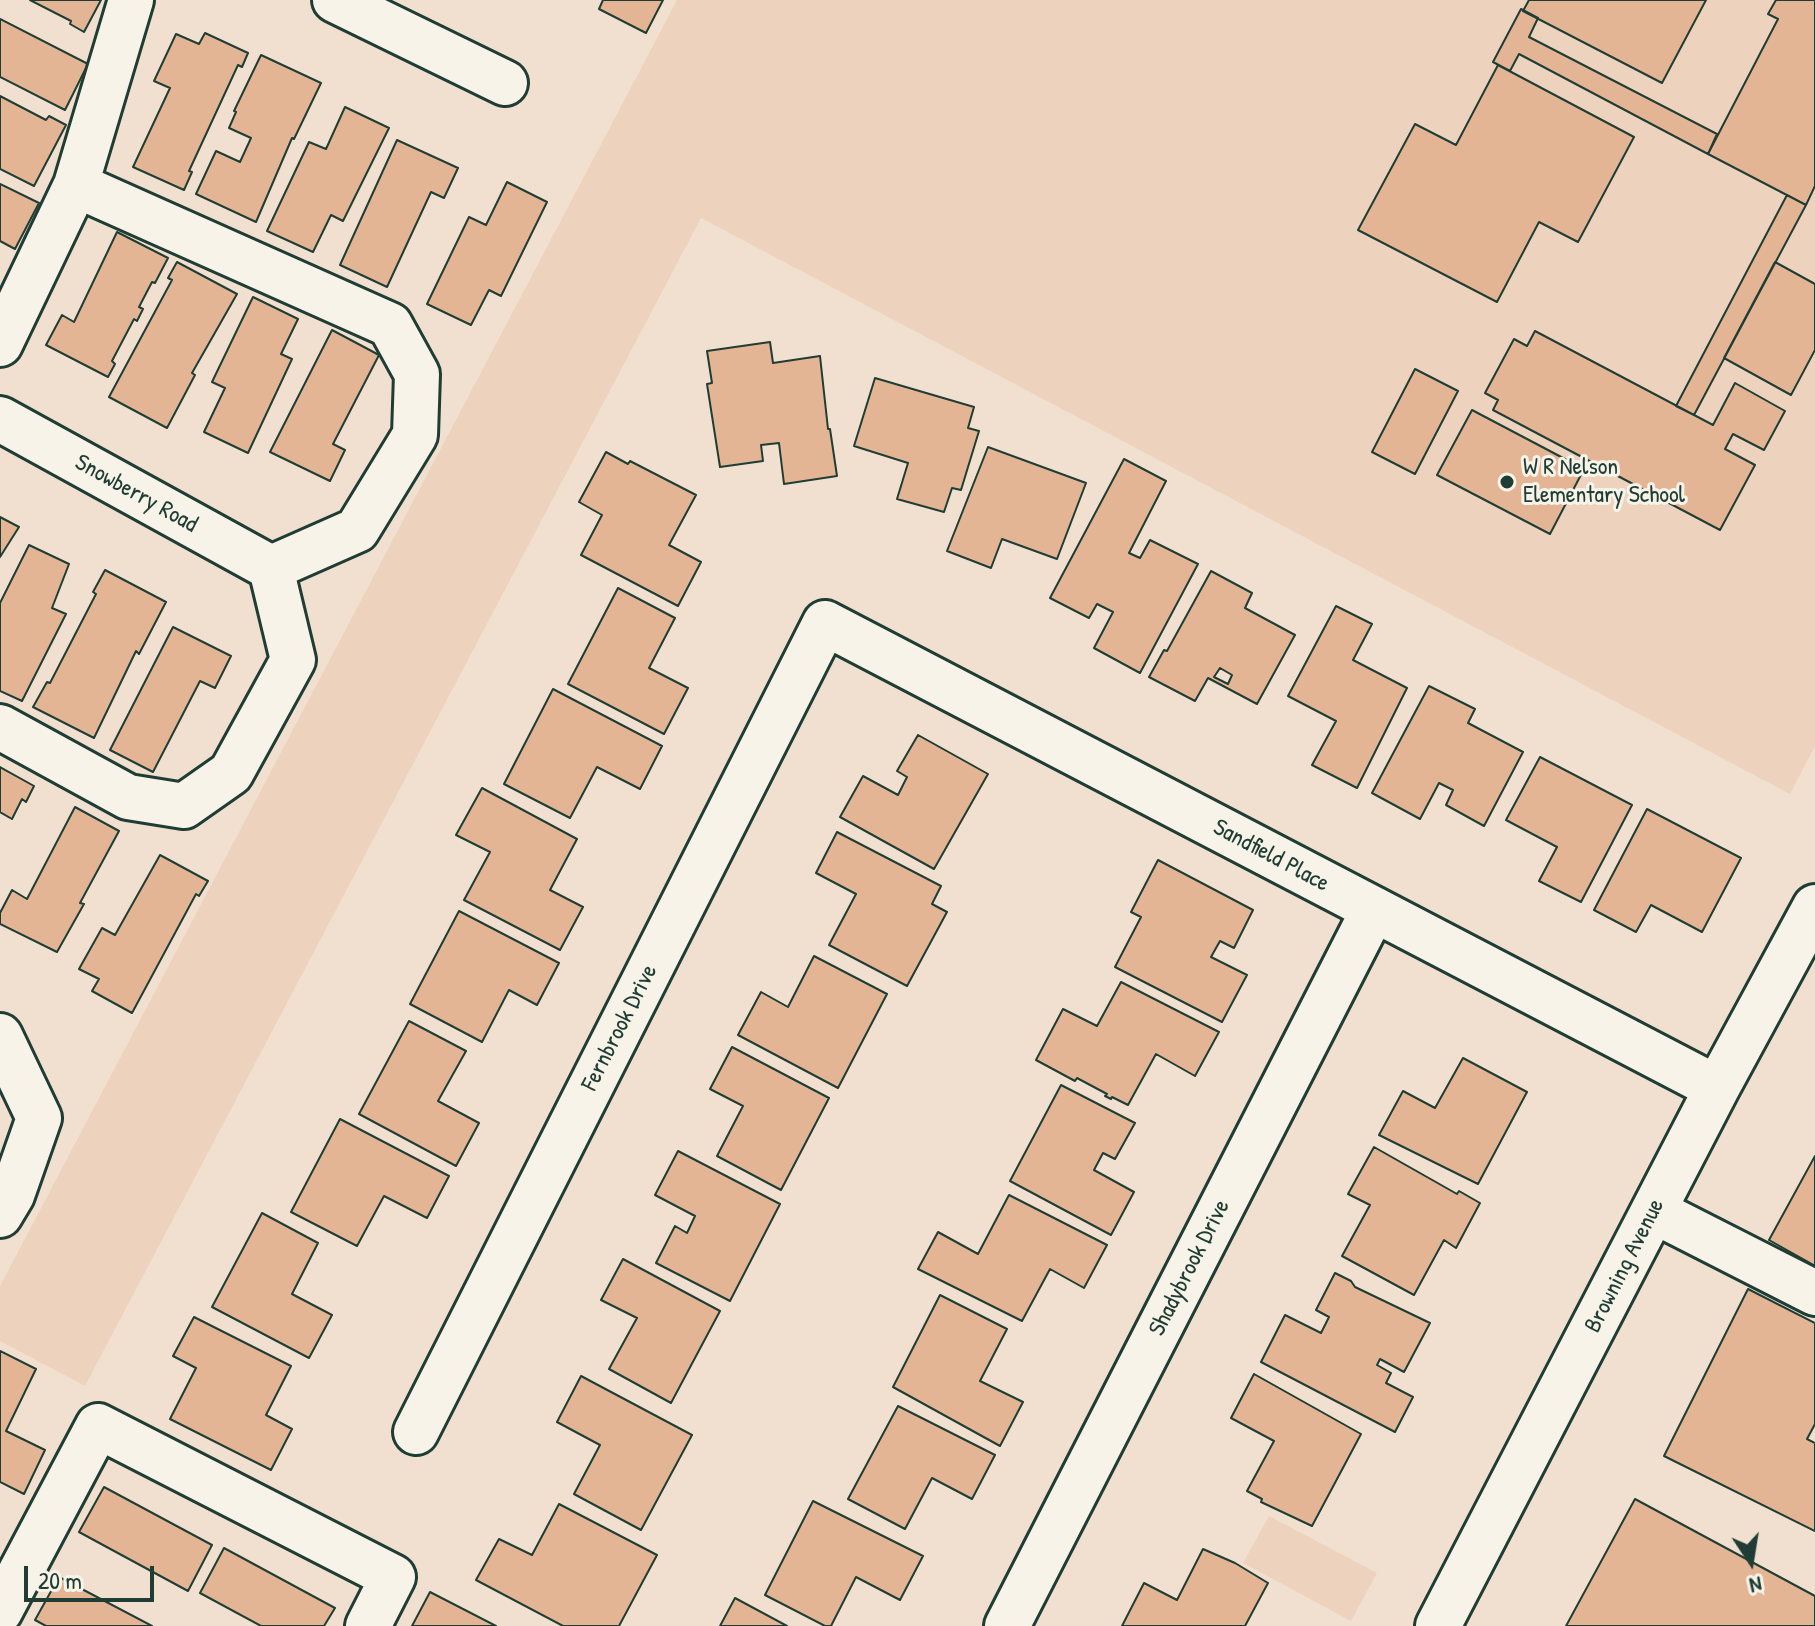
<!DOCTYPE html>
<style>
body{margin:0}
#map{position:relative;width:1815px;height:1626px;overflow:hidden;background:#f1e0cf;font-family:"Patrick Hand",sans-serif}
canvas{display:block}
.north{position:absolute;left:1711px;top:1522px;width:80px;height:80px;-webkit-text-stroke:6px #f7f3e8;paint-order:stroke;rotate:168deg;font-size:22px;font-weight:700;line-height:32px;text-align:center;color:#1f3d34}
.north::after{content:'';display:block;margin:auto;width:28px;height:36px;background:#1f3d34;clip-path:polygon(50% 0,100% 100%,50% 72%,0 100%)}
.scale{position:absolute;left:24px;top:1566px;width:130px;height:36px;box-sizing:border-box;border:4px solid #1f3d34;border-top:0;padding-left:10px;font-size:24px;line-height:28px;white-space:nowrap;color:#1f3d34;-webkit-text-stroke:6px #f7f3e8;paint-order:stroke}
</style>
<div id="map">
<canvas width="1815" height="1626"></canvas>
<div class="north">N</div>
<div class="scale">20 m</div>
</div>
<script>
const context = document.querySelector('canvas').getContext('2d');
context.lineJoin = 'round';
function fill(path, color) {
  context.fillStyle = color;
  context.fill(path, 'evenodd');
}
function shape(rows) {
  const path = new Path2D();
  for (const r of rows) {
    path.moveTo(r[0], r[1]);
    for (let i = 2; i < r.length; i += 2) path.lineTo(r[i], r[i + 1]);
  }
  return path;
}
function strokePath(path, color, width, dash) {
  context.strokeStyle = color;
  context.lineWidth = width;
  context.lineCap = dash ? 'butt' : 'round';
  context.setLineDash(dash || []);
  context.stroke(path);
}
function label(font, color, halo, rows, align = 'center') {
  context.font = font + ' "Patrick Hand",sans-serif';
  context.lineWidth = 6;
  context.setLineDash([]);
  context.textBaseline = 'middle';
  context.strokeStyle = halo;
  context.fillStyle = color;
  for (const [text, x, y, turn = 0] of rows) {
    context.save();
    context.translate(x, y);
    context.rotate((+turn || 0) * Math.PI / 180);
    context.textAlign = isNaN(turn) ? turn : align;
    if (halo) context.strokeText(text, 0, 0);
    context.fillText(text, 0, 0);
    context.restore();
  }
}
fill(shape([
 [677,0,1815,0,1815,746,1790,794,701,218,85,1386,0,1341,0,1286],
 [1269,1516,1377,1573,1351,1621,1243,1563]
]), '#edd3be');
const building = shape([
 [30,0,101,0,84,32,70,24,71,21,30,0],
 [603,0,663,0,646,33,599,9,603,0],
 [1529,0,1706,0,1662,83,1523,11,1529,0],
 [1776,0,1815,0,1815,186,1806,205,1708,154,1778,19,1768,14,1776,0],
 [1521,9,1538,18,1529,37,1717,134,1708,154,1519,54,1510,71,1493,62,1521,9],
 [0,19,88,64,65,110,0,77,0,19],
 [205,33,248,53,242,67,238,65,189,171,192,172,184,190,133,167,170,88,154,81,176,34,199,44,205,33],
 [261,55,321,83,294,139,292,138,256,222,196,194,216,151,240,162,251,138,229,128,236,112,234,111,261,55],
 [1498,65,1634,137,1578,242,1539,222,1497,302,1358,230,1415,124,1456,145,1498,65],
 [0,96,46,120,49,116,66,125,34,186,0,169,0,96],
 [345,107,389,128,343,221,331,215,313,252,267,231,309,142,326,149,345,107],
 [397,140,458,168,444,198,431,192,387,287,340,265,397,140],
 [507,182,547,202,501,296,489,290,471,325,427,304,469,217,486,225,507,182],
 [0,184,39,203,15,249,0,241,0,184],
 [1787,195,1806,205,1694,415,1676,406,1787,195],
 [117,232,168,258,155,283,152,282,139,307,143,309,137,321,134,319,112,361,115,364,108,377,46,345,62,315,74,322,117,232],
 [177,262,237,294,192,373,195,375,167,428,109,397,172,280,168,278,177,262],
 [1775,262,1815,284,1815,350,1791,395,1724,358,1775,262],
 [253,297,298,319,281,354,292,359,248,453,204,432,225,388,212,382,253,297],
 [332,330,379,355,333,444,345,450,330,481,270,452,332,330],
 [1535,331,1713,425,1735,383,1785,411,1764,450,1733,434,1725,449,1755,465,1720,530,1493,410,1498,400,1485,393,1514,339,1527,346,1535,331],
 [770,342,773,363,820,356,828,429,830,429,837,476,784,484,779,443,761,445,763,461,720,467,707,384,712,383,707,351,770,342],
 [1415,369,1458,391,1415,474,1372,452,1415,369],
 [875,378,974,407,968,428,979,431,961,490,952,488,944,512,897,499,908,463,854,446,875,378],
 [1472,410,1584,469,1550,534,1437,475,1472,410],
 [988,447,1086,483,1057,559,1002,539,991,568,947,551,988,447],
 [606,452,628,464,630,461,696,495,669,545,701,562,678,606,581,555,602,515,579,502,606,452],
 [1124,459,1166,481,1129,553,1140,558,1150,540,1198,564,1140,673,1094,648,1113,612,1097,604,1089,618,1050,598,1124,459],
 [0,517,19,527,0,557,0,517],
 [29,545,69,564,52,608,66,614,22,701,0,691,0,603,29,545],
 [105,570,166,602,139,654,136,651,94,738,33,707,47,682,50,683,96,594,93,592,105,570],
 [1211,571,1252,593,1245,608,1295,635,1257,704,1208,678,1195,701,1149,677,1164,650,1167,651,1211,571],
 [1220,668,1232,675,1228,684,1214,677,1220,668],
 [618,588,675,618,649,668,688,688,664,734,568,684,618,588],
 [1336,606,1372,624,1353,660,1407,688,1357,788,1312,765,1336,721,1288,696,1336,606],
 [173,627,231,656,215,688,200,681,153,772,110,750,173,627],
 [1429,686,1475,709,1468,723,1523,752,1484,826,1446,805,1453,790,1439,783,1420,819,1372,793,1429,686],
 [553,689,662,746,640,789,597,767,570,818,504,784,553,689],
 [918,735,988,774,934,869,840,817,863,776,898,795,907,777,897,771,918,735],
 [1540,757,1632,805,1581,902,1539,881,1557,847,1506,820,1540,757],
 [0,767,34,786,26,802,22,799,12,819,0,812,0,767],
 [482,788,577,839,550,890,583,907,560,950,464,900,490,852,456,835,482,788],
 [75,807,119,831,80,903,84,904,57,952,0,924,0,913,12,890,27,899,75,807],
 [1647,809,1741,858,1702,932,1651,905,1636,932,1594,910,1647,809],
 [837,832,941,886,932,904,947,912,907,986,829,945,856,894,816,873,837,832],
 [160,855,208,881,199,896,196,894,132,1013,92,991,99,979,79,969,102,928,115,935,160,855],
 [1158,860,1253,910,1234,948,1220,941,1211,957,1247,975,1222,1022,1115,967,1141,917,1131,912,1158,860],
 [459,911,559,963,537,1005,509,990,482,1042,410,1004,459,911],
 [814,956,887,994,838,1088,738,1035,761,992,788,1007,814,956],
 [1121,982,1219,1032,1195,1076,1156,1054,1128,1105,1112,1097,1111,1099,1105,1096,1107,1094,1077,1078,1075,1081,1036,1060,1063,1009,1097,1026,1121,982],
 [409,1021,466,1051,438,1101,479,1123,456,1166,359,1114,409,1021],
 [732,1047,829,1098,781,1190,717,1156,743,1106,710,1089,732,1047],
 [1463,1058,1527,1092,1478,1184,1379,1135,1403,1091,1435,1108,1463,1058],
 [1061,1085,1135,1123,1115,1159,1103,1153,1094,1170,1134,1192,1111,1235,1010,1181,1061,1085],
 [340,1119,449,1176,427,1218,384,1196,357,1246,291,1212,340,1119],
 [1374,1147,1457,1194,1459,1191,1480,1203,1456,1248,1444,1240,1414,1295,1342,1256,1370,1205,1348,1194,1374,1147],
 [678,1151,780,1204,730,1301,656,1263,675,1226,687,1233,695,1216,655,1195,678,1151],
 [1815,1156,1815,1266,1769,1240,1815,1156],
 [1009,1195,1107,1245,1084,1288,1050,1269,1022,1321,918,1269,938,1232,978,1254,1009,1195],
 [262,1213,318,1243,292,1294,332,1315,309,1358,212,1307,262,1213],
 [623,1259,720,1311,671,1403,609,1369,637,1318,601,1300,623,1259],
 [1335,1273,1351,1281,1355,1287,1430,1323,1404,1372,1380,1359,1377,1365,1391,1373,1386,1383,1413,1397,1395,1432,1261,1362,1285,1315,1321,1333,1329,1317,1316,1310,1335,1273],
 [1748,1289,1815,1323,1815,1424,1807,1439,1815,1443,1815,1531,1664,1456,1748,1289],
 [940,1295,1007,1329,980,1381,1023,1402,1000,1446,893,1387,940,1295],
 [194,1317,291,1366,266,1415,292,1429,271,1470,170,1419,196,1368,173,1356,194,1317],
 [0,1351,36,1369,6,1431,45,1450,24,1494,0,1482,0,1351],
 [1254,1374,1361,1434,1312,1526,1261,1502,1262,1499,1247,1491,1274,1441,1231,1418,1254,1374],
 [581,1376,692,1435,641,1530,574,1494,600,1445,557,1422,581,1376],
 [898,1406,995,1455,972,1499,932,1478,905,1529,848,1499,898,1406],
 [104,1487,212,1545,188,1591,79,1532,104,1487],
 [1635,1499,1815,1596,1815,1626,1566,1626,1635,1499],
 [813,1501,923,1556,900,1600,856,1577,831,1626,825,1626,765,1595,813,1501],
 [559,1504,657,1555,619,1626,563,1626,476,1580,499,1539,532,1555,559,1504],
 [224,1548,335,1608,324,1626,261,1626,200,1593,224,1548],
 [1203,1549,1235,1563,1268,1583,1245,1626,1122,1626,1144,1583,1177,1600,1203,1549],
 [59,1577,152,1626,46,1626,35,1620,59,1577],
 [430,1592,496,1626,412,1626,430,1592],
 [735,1598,787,1626,720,1626,735,1598]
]);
fill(building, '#e4b595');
strokePath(building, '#1f3d34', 2);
const minor = shape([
 [335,0,505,83],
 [0,344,76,185,131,0],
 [0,419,271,568],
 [0,727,128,797,184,806,231,773,293,660,271,568,357,530,415,435,417,374,390,325,76,185],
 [0,1036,39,1118,12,1195,0,1215],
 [1654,1211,1815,1293],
 [416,1432,825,623,1717,1088],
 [0,1611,98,1426,393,1577,368,1626],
 [1007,1626,1374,909],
 [1438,1626,1717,1088,1815,907]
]);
strokePath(minor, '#1f3d34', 50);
strokePath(minor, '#f7f3e8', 44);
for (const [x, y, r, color] of [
 [1507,482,8,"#1f3d34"]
]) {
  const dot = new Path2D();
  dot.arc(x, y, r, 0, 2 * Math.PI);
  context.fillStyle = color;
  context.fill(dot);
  strokePath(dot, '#f7f3e8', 3);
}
label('24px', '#1f3d34', '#f7f3e8', [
 ["W R Nelson",1523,468],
 ["Elementary School",1523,496]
], 'left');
label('24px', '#1f3d34', '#f7f3e8', [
 ["Snowberry Road",136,494,29],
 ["Sandfield Place",1271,856,28],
 ["Fernbrook Drive",620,1028,-63],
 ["Browning Avenue",1625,1266,-63],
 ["Shadybrook Drive",1190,1268,-63]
]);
</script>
